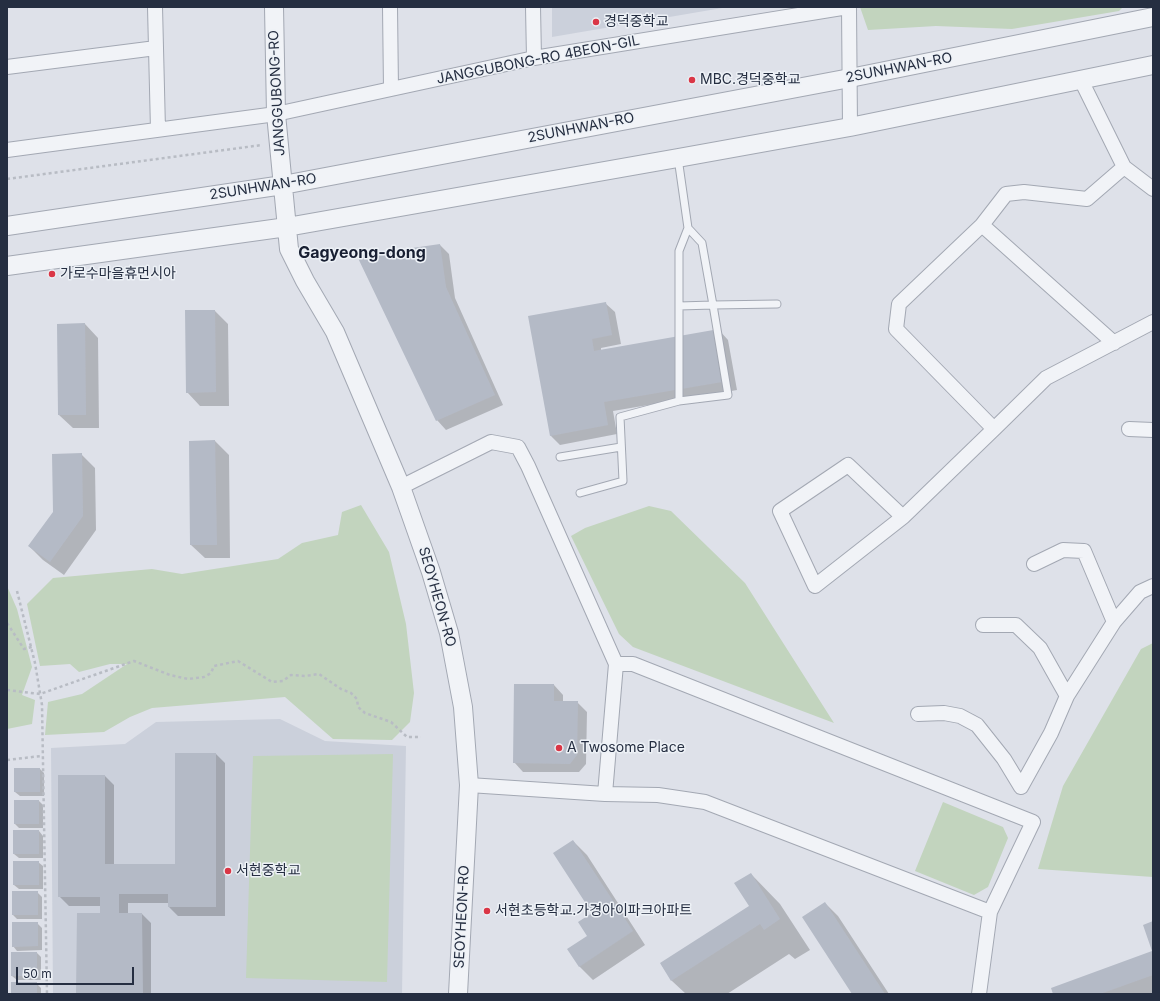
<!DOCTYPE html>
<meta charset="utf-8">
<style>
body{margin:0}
#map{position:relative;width:1160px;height:1001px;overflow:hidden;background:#dee1e9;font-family:Inter,sans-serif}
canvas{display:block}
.frame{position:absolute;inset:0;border:8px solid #252e41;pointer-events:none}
.scale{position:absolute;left:16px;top:967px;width:118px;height:18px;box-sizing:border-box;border:2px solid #252e41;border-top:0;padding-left:5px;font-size:12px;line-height:14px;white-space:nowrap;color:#252e41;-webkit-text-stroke:3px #edf1f6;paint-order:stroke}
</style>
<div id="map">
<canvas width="1160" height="1001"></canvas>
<div class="frame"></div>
<div class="scale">50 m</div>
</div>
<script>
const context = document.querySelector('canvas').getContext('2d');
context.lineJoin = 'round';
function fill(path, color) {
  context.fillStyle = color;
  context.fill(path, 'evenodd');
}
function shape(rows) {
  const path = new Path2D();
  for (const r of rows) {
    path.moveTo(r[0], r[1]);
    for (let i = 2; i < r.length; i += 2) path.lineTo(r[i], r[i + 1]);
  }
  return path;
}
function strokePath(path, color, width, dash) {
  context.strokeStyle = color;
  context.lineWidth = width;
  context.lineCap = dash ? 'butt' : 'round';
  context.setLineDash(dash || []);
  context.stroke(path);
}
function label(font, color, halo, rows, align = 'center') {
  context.font = font + ' Inter,"Noto Sans KR",sans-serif';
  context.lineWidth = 3;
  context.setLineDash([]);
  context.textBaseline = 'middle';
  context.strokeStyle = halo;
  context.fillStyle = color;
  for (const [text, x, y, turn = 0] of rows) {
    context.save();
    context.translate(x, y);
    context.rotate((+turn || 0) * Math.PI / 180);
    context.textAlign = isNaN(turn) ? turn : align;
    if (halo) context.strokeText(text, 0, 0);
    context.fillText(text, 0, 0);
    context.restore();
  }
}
fill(shape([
 [552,7,728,7,552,37],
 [280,719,325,741,406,746,402,994,53,994,51,748,125,744,156,722]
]), '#cbd0db');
fill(shape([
 [860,7,1123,7,1119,11,1012,29,936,26,868,30],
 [361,505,389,552,406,624,414,693,410,722,392,740,333,739,285,697,152,708,130,717,104,732,45,735,48,702,82,694,127,664,110,664,79,672,70,664,40,666,27,604,53,578,152,569,182,574,278,559,302,543,338,535,342,512],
 [649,506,671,511,745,583,834,723,633,647,619,634,571,536,585,528],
 [7,586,17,609,32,667,22,695,35,700,32,724,7,729],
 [1153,643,1153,877,1038,869,1063,786,1141,649],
 [393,754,387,982,246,978,253,756],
 [943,802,1003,827,1008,838,988,887,974,895,915,871]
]), '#c2d4be');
fill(shape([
 [440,245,449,254,455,298,503,405,446,430,437,420],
 [605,303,615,312,621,344,601,348,601,351,719,330,728,340,737,390,613,411,617,434,560,445,551,436,529,317],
 [215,311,228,324,229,406,200,406,187,392],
 [85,324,98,338,99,428,73,428,59,415],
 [215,441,229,455,230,558,205,558,191,545],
 [81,454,95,468,96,530,64,575,43,560,29,546,54,512],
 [554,685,563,695,563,702,577,702,587,712,586,764,579,772,523,772,514,762],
 [216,754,225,763,225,916,178,916,169,907,169,903,128,903,128,914,142,914,151,923,151,994,77,994,101,914,101,906,69,906,59,896,105,776,114,785,114,865,176,865],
 [40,769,44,773,44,796,20,796,15,792],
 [39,801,43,805,43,828,19,828,15,824],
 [39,831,43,836,43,858,19,858,14,854],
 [573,841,587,855,645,945,593,980,579,966,594,913],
 [38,862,43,866,43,889,19,889,14,885],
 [751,874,780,904,810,950,795,959,789,954,727,994,686,994,672,981,661,964,750,906],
 [13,892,37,892,42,897,42,919,17,919,13,915],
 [825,903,838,916,889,994,853,994],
 [37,923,42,928,42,950,17,951,13,946],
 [1153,952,1153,993,1054,994],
 [37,953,41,957,41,980,17,980,12,976],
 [36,983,41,988,41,994,12,994]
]), '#0003');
fill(shape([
 [440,244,446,287,495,395,436,421,357,256],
 [606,302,612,335,592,339,594,351,719,329,728,381,604,402,608,425,550,436,528,316],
 [185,310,215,310,216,392,186,393],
 [85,323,86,415,58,415,57,324],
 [215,440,217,545,190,545,189,441],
 [82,453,83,516,50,562,28,546,53,512,52,454],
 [514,684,554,684,554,701,578,701,577,755,570,764,513,763],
 [175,753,216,753,216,907,168,907,168,894,119,894,119,913,142,913,143,994,76,994,77,913,100,913,100,897,58,897,58,775,105,775,105,864,175,864],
 [14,768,40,768,40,792,14,792],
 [14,800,39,800,39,824,14,824],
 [13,830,39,830,39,854,13,854],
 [573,840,633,931,579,967,567,949,587,936,578,922,592,913,553,853],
 [13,861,39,861,39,885,13,885],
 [751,873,780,919,764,930,760,924,671,981,660,963,749,906,734,883],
 [12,891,38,891,38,915,12,915],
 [825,902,885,994,852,994,802,917],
 [1153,921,1153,975,1100,994,1053,994,1051,988,1152,951,1143,925],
 [12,922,38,922,38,946,12,947],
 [11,952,37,952,37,976,11,976],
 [11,982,37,982,37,994,11,994]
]), '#b4bac6');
const service = shape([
 [678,158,688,228,679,251,679,306,713,305,702,243,688,228],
 [679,306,679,401,728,395,713,305,777,304],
 [560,457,621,447],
 [580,493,623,481,620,417,679,401]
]);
const minor = shape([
 [155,7,158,130],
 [390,7,391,89],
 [533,7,534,58],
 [849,7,850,127],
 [7,67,156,48],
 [1081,80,1124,167,1153,189],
 [7,150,276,114,534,58,848,7],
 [1124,167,1087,199,1024,192,1006,194,982,225,899,304,896,329,994,429,1046,378,1153,322],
 [982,225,1114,343],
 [1129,429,1153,430],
 [401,487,491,442,518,447,528,466,616,664,605,794],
 [903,517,848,465,780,511,815,586,903,517,994,429],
 [1034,564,1063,550,1084,551,1114,622],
 [983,625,1016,625,1040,648,1067,696],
 [616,664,633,664,1033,822,990,912],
 [918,714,944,713,960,716,977,725,1004,759,1021,787,1051,733,1067,696,1114,622,1140,592,1153,586],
 [469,785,605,794,658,795,705,802,990,912,979,994]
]);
const tertiary = shape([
 [274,7,276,114,289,249,305,281,335,332,401,487,431,572,449,633,463,707,469,785,458,994],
 [7,226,283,185,850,78,1153,17],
 [7,266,287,227,678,158,850,127,1153,65]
]);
strokePath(service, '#a3a8b3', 9);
strokePath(minor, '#a3a8b3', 16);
strokePath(tertiary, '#a3a8b3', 20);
strokePath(shape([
 [7,179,262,145],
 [17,591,35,663,42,705,47,994],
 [7,623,24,649,32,647],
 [7,690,40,694,134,661,170,675,188,679,204,677,211,673,214,666,238,661,272,682,283,681,291,675,305,676,319,674,341,689,351,693,357,699,358,707,365,713,391,722,407,737,421,737],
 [7,760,41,756]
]), '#b8bcc4', 2.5, [3, 3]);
strokePath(service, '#f1f3f7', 7);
strokePath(minor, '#f1f3f7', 14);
strokePath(tertiary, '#f1f3f7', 18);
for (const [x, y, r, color] of [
 [596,22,4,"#da3646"],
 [692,80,4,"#da3646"],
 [52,274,4,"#da3646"],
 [559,748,4,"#da3646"],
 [228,871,4,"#da3646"],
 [487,911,4,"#da3646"]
]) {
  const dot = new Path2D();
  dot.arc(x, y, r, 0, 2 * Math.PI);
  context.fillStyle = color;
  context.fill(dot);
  strokePath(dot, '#edf1f6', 1.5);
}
label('14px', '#252e41', '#edf1f6', [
 ["경덕중학교",604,22],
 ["MBC.경덕중학교",700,80],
 ["가로수마을휴먼시아",60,274],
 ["A Twosome Place",567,748],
 ["서현중학교",236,871],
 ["서현초등학교.가경아이파크아파트",495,911]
], 'left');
label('14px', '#252e41', '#edf1f6', [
 ["JANGGUBONG-RO 4BEON-GIL",538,60,-11],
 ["2SUNHWAN-RO",899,68,-11],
 ["JANGGUBONG-RO",277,93,-93],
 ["2SUNHWAN-RO",581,128,-11],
 ["2SUNHWAN-RO",263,187,-9],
 ["SEOYHEON-RO",437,597,74],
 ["SEOYHEON-RO",462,917,-87]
]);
label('bold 16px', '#181f32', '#edf1f6', [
 ["Gagyeong-dong",362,253]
]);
</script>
